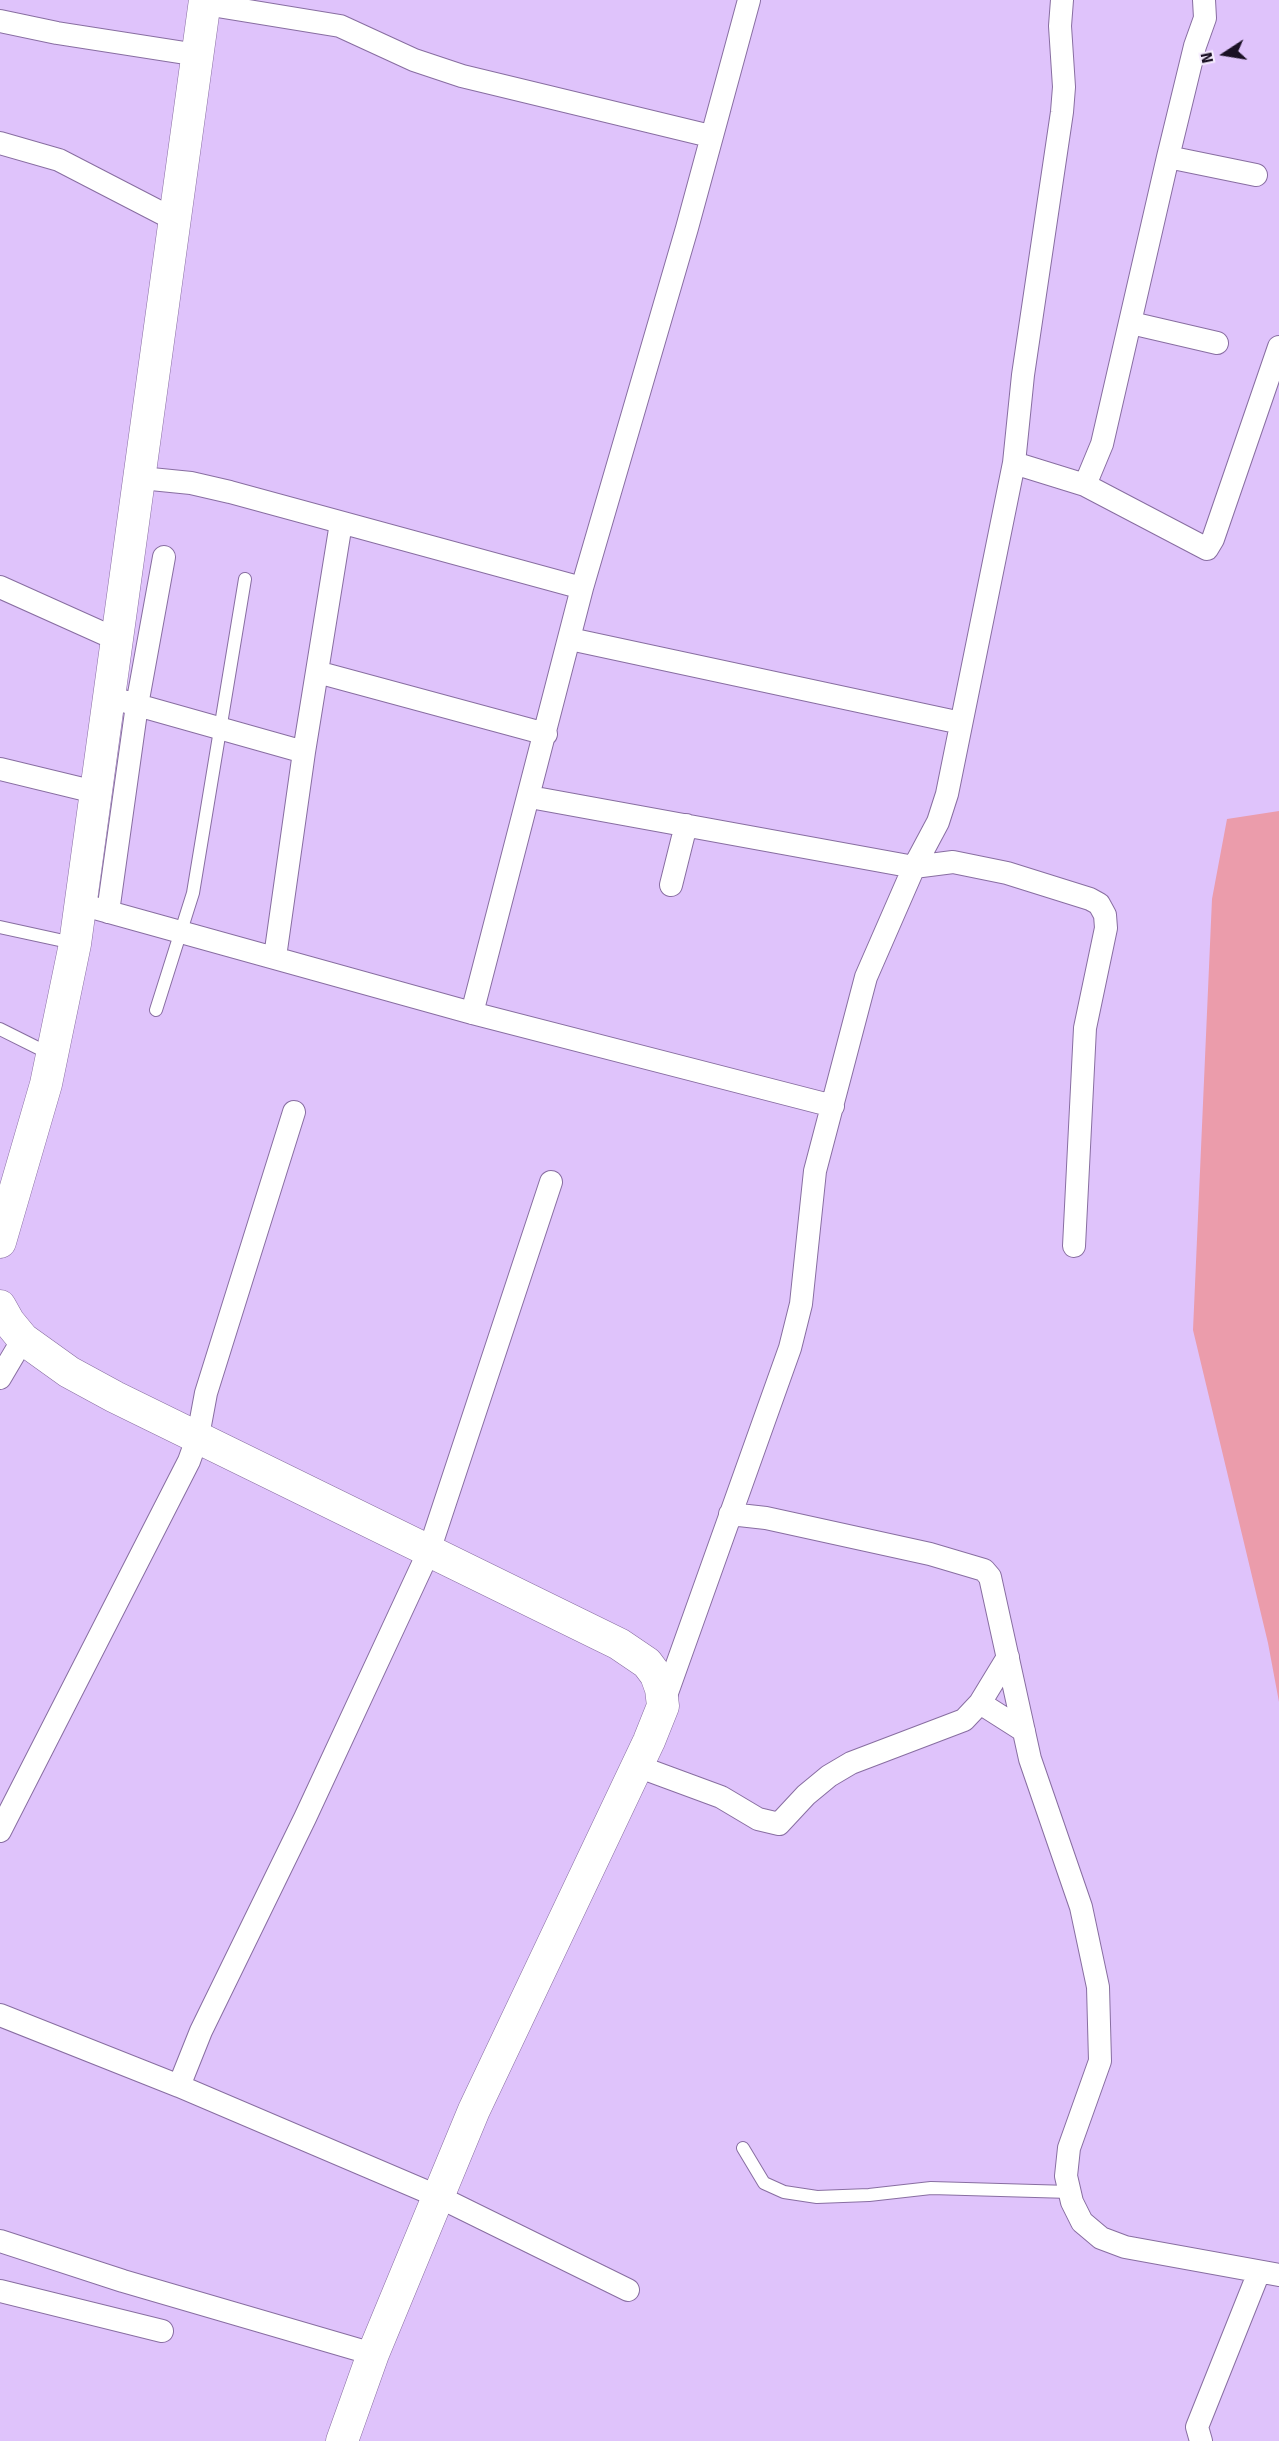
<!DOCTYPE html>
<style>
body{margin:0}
#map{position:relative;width:1279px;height:2441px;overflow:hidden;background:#dfc3fb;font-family:"Fira Sans",sans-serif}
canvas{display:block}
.north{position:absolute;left:1195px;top:24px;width:60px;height:60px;-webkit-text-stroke:4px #f6edff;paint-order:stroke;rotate:258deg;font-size:16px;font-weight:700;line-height:24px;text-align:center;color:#1a1024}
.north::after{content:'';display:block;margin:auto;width:21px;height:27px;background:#1a1024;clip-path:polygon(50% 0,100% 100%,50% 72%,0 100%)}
</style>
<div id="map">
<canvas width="1279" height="2441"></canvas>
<div class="north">N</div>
</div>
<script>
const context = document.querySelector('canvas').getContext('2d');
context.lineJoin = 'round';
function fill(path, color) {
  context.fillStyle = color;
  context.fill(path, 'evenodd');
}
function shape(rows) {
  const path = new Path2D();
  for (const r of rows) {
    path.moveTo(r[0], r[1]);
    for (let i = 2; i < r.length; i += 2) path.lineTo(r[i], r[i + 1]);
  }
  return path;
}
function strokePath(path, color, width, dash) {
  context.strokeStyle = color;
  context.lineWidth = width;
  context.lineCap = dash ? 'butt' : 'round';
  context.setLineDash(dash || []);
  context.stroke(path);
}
fill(shape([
 [1279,811,1279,1702,1268,1643,1193,1330,1212,899,1227,819]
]), '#eb9cab');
const lane = shape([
 [0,927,73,943],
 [156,1010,193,893,245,579],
 [0,1029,50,1054],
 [743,2148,764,2183,784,2192,817,2197,869,2195,931,2188,1070,2192]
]);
const street = shape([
 [205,4,340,26,414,60,462,76,710,136],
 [0,21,57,33,198,55],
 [0,143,59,160,175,220],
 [1168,157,1256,175],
 [1131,323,1217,343],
 [1014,463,1085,485,1207,549,1213,539,1279,347],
 [141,478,191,483,230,492,582,588],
 [1085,485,1102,444,1168,157,1195,46,1205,18,1204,0],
 [0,587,118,640],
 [570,639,961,723],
 [317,672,546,734],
 [123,701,304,752],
 [0,769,95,792],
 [530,797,914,867,953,862,1007,873,1090,899,1099,904,1105,915,1106,928,1085,1028,1074,1246],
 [671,885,686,825],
 [80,904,472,1013,833,1106],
 [108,912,137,705,164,557],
 [275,957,304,752,341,523],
 [472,1013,582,588,687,228,749,0],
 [0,1378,23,1339],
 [730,1514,766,1518,930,1554,984,1570,990,1577,1030,1759,1081,1907,1098,1987,1100,2061,1069,2148,1066,2176,1072,2202,1082,2222,1101,2238,1125,2247,1279,2275],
 [980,1703,1024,1731],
 [663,1704,790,1348,801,1304,815,1171,866,977,914,867,938,822,947,794,1014,463,1023,375,1062,112,1064,87,1060,26,1062,0],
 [637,1766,721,1797,758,1819,779,1824,806,1795,829,1776,851,1763,964,1720,980,1703,1008,1657],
 [0,1831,189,1461,198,1436,206,1393,294,1112],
 [0,2015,179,2086,437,2196,628,2290],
 [179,2086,201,2031,305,1818,429,1551,551,1182],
 [0,2241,123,2281,373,2354],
 [0,2291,162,2331],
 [1201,2441,1197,2427,1259,2272]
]);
const secondary = shape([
 [0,1242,46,1084,75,944,205,0],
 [0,1306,9,1322,23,1339,69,1372,115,1397,619,1644,647,1663,656,1675,661,1689,663,1706,649,1741,474,2110,373,2354,342,2441]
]);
strokePath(lane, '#886ea1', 14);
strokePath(street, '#886ea1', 24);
strokePath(secondary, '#886ea1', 33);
strokePath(lane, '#fff', 12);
strokePath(street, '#fff', 22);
strokePath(secondary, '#fff', 32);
</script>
